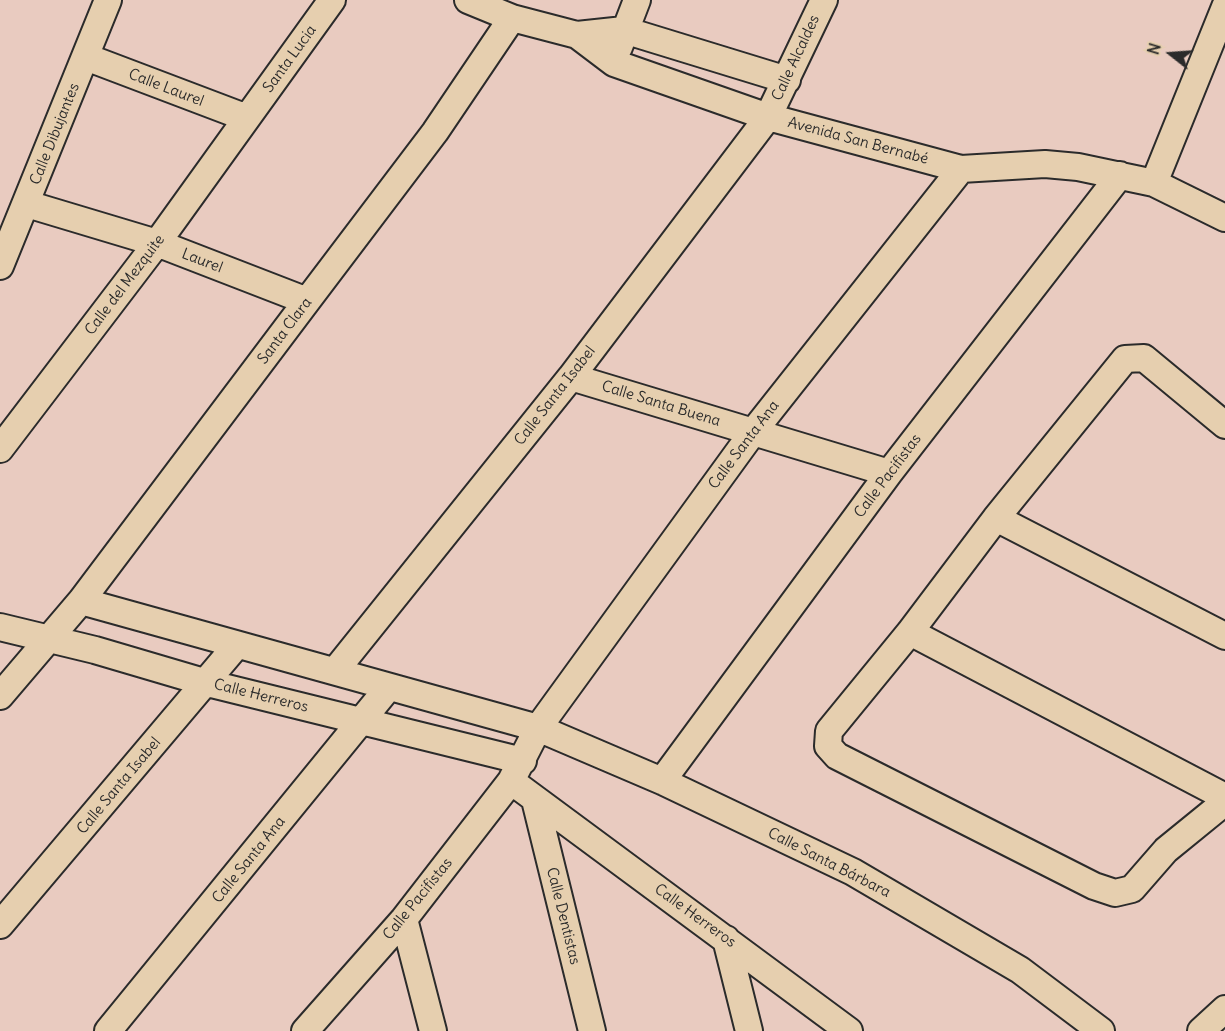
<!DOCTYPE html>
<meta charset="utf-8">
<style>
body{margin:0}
#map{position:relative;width:1225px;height:1031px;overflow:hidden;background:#e9cbc0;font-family:Delius,sans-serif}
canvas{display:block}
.north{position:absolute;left:1141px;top:24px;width:60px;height:60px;-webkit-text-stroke:4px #e6cfaf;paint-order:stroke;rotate:287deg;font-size:16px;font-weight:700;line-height:24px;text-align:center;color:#2b2b2b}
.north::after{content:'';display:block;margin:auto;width:21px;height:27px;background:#2b2b2b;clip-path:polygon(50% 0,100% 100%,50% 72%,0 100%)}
</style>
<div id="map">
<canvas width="1225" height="1031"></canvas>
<div class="north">N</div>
</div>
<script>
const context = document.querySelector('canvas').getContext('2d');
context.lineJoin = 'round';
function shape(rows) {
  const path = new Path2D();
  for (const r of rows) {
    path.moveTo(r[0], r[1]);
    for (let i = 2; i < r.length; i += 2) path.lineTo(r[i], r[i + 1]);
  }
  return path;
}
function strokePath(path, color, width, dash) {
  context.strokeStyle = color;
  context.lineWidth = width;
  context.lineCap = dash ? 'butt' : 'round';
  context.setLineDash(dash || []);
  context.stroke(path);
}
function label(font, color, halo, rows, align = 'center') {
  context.font = font + ' Delius,sans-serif';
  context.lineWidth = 6;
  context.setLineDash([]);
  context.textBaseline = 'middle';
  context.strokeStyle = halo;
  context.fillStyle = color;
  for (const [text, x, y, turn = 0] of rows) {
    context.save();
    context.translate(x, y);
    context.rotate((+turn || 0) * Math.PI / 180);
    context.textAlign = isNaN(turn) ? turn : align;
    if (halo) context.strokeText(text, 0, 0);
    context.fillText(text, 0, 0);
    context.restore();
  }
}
const street = shape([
 [468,0,512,18,577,35,624,30,787,80],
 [577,35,614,63,768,117,961,169,1045,164,1078,167,1154,183,1225,218],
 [619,47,637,0],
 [86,57,247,118],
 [1154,183,1225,7],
 [27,204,157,243,307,301],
 [0,266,108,0],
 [571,377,889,473],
 [1225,425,1144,358,1125,359,996,518,910,632,829,731,828,746,837,756,1094,886,1115,893,1132,889,1166,850,1225,802],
 [0,449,157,243,332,0],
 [996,518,1225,636],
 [81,601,538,728,662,781,853,872,1020,970,1101,1031],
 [0,627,95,650,207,683,523,761],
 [910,632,1225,797],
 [335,671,571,377,768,117,824,0],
 [0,696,81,601,307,301,435,132,512,18],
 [511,781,849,1031],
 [662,781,889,473,1120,175],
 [535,800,592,1031],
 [404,919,433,1031],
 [0,925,236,646],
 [726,939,749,1031],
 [108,1031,388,688],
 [305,1031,404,919,511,781,538,728,753,432,961,169],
 [1201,1031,1225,1009]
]);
strokePath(street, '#2b2b2b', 30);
strokePath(street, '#e6cfaf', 26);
label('15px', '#2b2b2b', '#e6cfaf', [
 ["Calle Alcaldes",796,58,-65],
 ["Santa Lucia",290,59,-54],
 ["Calle Laurel",166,88,21],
 ["Calle Dibujantes",55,134,-68],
 ["Avenida San Bernabé",858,141,15],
 ["Laurel",202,261,21],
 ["Calle del Mezquite",125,285,-53],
 ["Santa Clara",285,331,-53],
 ["Calle Santa Isabel",555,396,-52],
 ["Calle Santa Buena",661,404,17],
 ["Calle Santa Ana",744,445,-53],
 ["Calle Pacifistas",888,476,-53],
 ["Calle Herreros",261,696,14],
 ["Calle Santa Isabel",119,786,-50],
 ["Calle Santa Ana",249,860,-51],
 ["Calle Santa Bárbara",829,863,27],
 ["Calle Pacifistas",418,899,-51],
 ["Calle Dentistas",563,916,76],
 ["Calle Herreros",695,916,36]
]);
</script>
